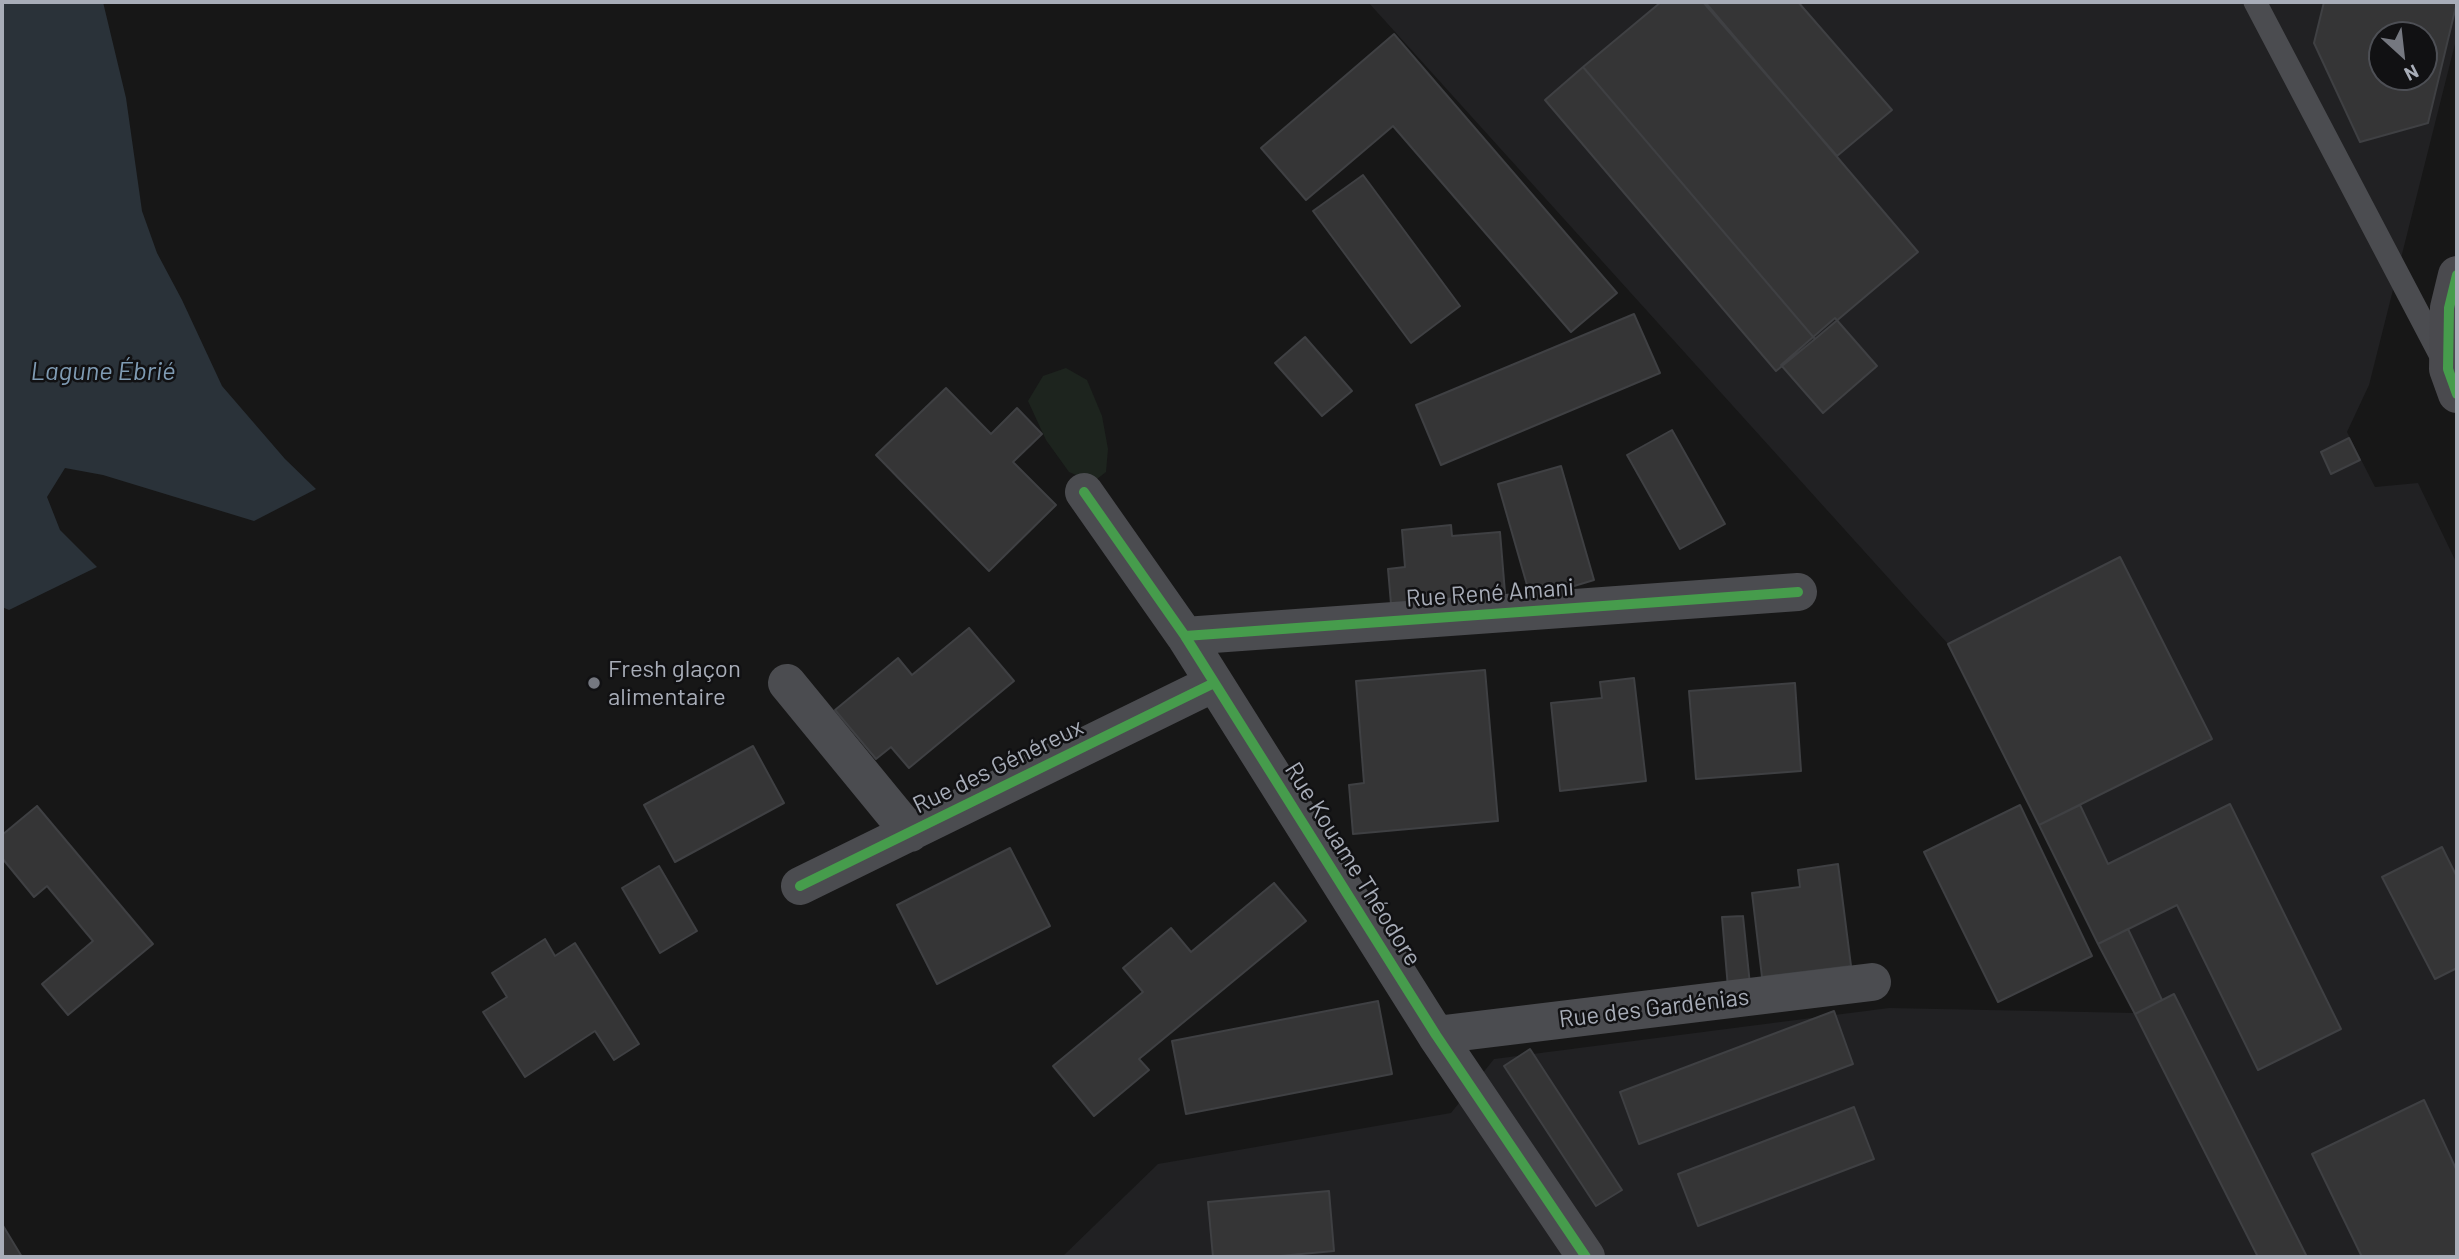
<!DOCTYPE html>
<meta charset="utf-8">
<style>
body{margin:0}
#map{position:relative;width:2459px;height:1259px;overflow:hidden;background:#171717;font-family:Barlow,sans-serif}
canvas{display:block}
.frame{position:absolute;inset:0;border:4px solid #a8adb8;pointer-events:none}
.north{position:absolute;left:2368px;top:21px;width:70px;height:70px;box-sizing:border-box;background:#111113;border:2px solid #4d4f55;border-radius:50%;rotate:153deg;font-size:19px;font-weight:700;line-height:28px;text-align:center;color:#a8adb8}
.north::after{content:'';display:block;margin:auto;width:24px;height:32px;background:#757880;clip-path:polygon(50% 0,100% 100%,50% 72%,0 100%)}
</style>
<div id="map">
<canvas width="2459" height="1259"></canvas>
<div class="frame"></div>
<div class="north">N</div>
</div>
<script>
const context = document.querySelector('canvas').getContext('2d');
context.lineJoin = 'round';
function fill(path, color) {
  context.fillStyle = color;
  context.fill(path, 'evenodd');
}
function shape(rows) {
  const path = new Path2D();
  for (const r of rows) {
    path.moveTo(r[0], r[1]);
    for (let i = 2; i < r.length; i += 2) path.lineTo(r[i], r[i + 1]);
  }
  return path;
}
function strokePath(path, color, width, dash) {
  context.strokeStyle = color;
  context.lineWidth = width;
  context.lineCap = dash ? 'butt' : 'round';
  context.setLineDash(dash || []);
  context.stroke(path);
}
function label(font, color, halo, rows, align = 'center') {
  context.font = font + ' Barlow,sans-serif';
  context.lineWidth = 5;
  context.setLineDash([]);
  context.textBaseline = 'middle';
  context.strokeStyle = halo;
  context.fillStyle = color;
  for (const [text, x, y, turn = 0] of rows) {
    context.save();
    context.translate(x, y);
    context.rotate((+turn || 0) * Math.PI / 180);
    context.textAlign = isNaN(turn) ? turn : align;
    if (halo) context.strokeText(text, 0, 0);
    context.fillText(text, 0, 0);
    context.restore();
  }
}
fill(shape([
 [1368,2,2457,2,2457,36,2369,385,2347,432,2375,487,2418,483,2457,564,2457,1257,1062,1257,1158,1164,1451,1113,1494,1059,1889,1008,2135,1013,2098,944,1948,644],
 [2382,35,2424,35,2424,77,2382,77]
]), '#212123');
fill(shape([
 [1066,368,1087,380,1102,416,1108,449,1106,472,1093,482,1069,472,1046,440,1028,401,1043,376]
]), '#1d241e');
fill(shape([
 [2,2,103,2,126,98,142,211,157,253,182,300,222,386,285,459,316,489,254,521,103,475,65,468,47,497,60,530,97,567,9,610,2,607]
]), '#2a3239');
const building = shape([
 [1661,2,1705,2,1918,252,1815,339,1583,67,1661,2],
 [1703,2,1798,2,1892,110,1837,156,1703,2],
 [2324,2,2457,2,2428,123,2360,142,2314,43,2324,2],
 [2382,35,2424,35,2424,77,2382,77,2382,35],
 [1394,34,1617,293,1571,332,1393,126,1306,200,1261,148,1394,34],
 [1583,67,1815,339,1776,371,1545,100,1583,67],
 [1363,175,1460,306,1411,343,1313,211,1363,175],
 [1634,314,1660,373,1441,465,1416,405,1634,314],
 [1835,318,1877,366,1823,413,1781,365,1835,318],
 [1305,337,1352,391,1322,416,1275,363,1305,337],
 [946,388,991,434,1017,408,1042,434,1013,462,1056,505,989,571,876,455,946,388],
 [1672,430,1725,524,1680,549,1627,455,1672,430],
 [2349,438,2360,460,2331,474,2321,452,2349,438],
 [1561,466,1594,580,1531,599,1498,484,1561,466],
 [1451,525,1452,536,1500,532,1505,593,1391,604,1388,569,1405,567,1402,530,1451,525],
 [2120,557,2212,739,2039,825,1948,644,2120,557],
 [969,628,1014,681,909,768,891,747,876,759,835,710,898,658,912,675,969,628],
 [1485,670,1498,821,1353,834,1349,785,1364,783,1356,681,1485,670],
 [1634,678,1646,781,1560,791,1551,703,1602,698,1600,682,1634,678],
 [1795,683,1801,771,1696,779,1689,691,1795,683],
 [753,746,784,803,675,862,644,805,753,746],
 [2230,804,2341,1029,2258,1070,2177,905,2098,944,2039,825,2080,805,2108,864,2230,804],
 [2020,805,2092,956,1998,1002,1924,852,2020,805],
 [37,806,153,944,68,1015,42,984,93,941,47,886,34,897,2,858,2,835,37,806],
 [2442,847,2457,877,2457,968,2435,979,2382,877,2442,847],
 [1010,848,1050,926,937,984,897,905,1010,848],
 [1838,864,1851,966,1762,977,1752,893,1800,887,1798,870,1838,864],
 [659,866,697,931,660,953,622,888,659,866],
 [1274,883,1306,921,1139,1059,1149,1070,1094,1116,1053,1066,1143,992,1123,968,1171,928,1191,952,1274,883],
 [1743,916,1750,985,1728,988,1722,917,1743,916],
 [2128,929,2162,1000,2135,1014,2098,944,2128,929],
 [545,939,555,956,575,943,639,1044,614,1060,595,1031,525,1077,483,1012,507,997,492,973,545,939],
 [2174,994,2307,1257,2258,1257,2135,1014,2174,994],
 [1378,1001,1392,1074,1186,1114,1172,1041,1378,1001],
 [1834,1011,1853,1064,1639,1144,1620,1092,1834,1011],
 [1530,1049,1622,1190,1596,1206,1504,1066,1530,1049],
 [2424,1100,2457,1171,2457,1257,2362,1257,2312,1154,2424,1100],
 [1854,1107,1874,1159,1698,1226,1678,1174,1854,1107],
 [1329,1191,1334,1251,1269,1257,1213,1257,1208,1202,1329,1191],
 [2,1224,22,1257,2,1257,2,1224]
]);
fill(building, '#353536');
strokePath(building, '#3f4043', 2);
strokePath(shape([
 [2255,2,2444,362]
]), '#4b4c50', 23);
strokePath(shape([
 [1084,492,1185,636,1436,1035,1586,1257],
 [1185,636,1798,592],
 [787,683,910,833],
 [800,886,1214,683],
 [1436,1035,1872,982]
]), '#4b4c50', 38);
strokePath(shape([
 [2457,275,2449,308,2448,369,2457,394]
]), '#4a4a4e', 38);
strokePath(shape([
 [2457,275,2449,308,2448,369,2457,394],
 [1084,492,1185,636,1436,1035,1586,1257],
 [1185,636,1798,592],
 [800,886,1214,683]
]), '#469c4c', 10);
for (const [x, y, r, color] of [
 [594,683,7,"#757880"]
]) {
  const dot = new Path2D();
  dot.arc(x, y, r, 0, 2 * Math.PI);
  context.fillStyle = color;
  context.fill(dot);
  strokePath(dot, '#111113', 2.5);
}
label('24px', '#a8adb8', '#111113', [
 ["Rue René Amani",1490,593,-4],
 ["Rue des Généreux",998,766,-26],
 ["Rue Kouame Théodore",1353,864,58],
 ["Rue des Gardénias",1654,1008,-7]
]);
label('24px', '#a8adb8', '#111113', [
 ["Fresh glaçon",608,669],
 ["alimentaire",608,697]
], 'left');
label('italic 26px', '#7f9bb3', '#111113', [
 ["Lagune Ébrié",103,371]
]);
</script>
